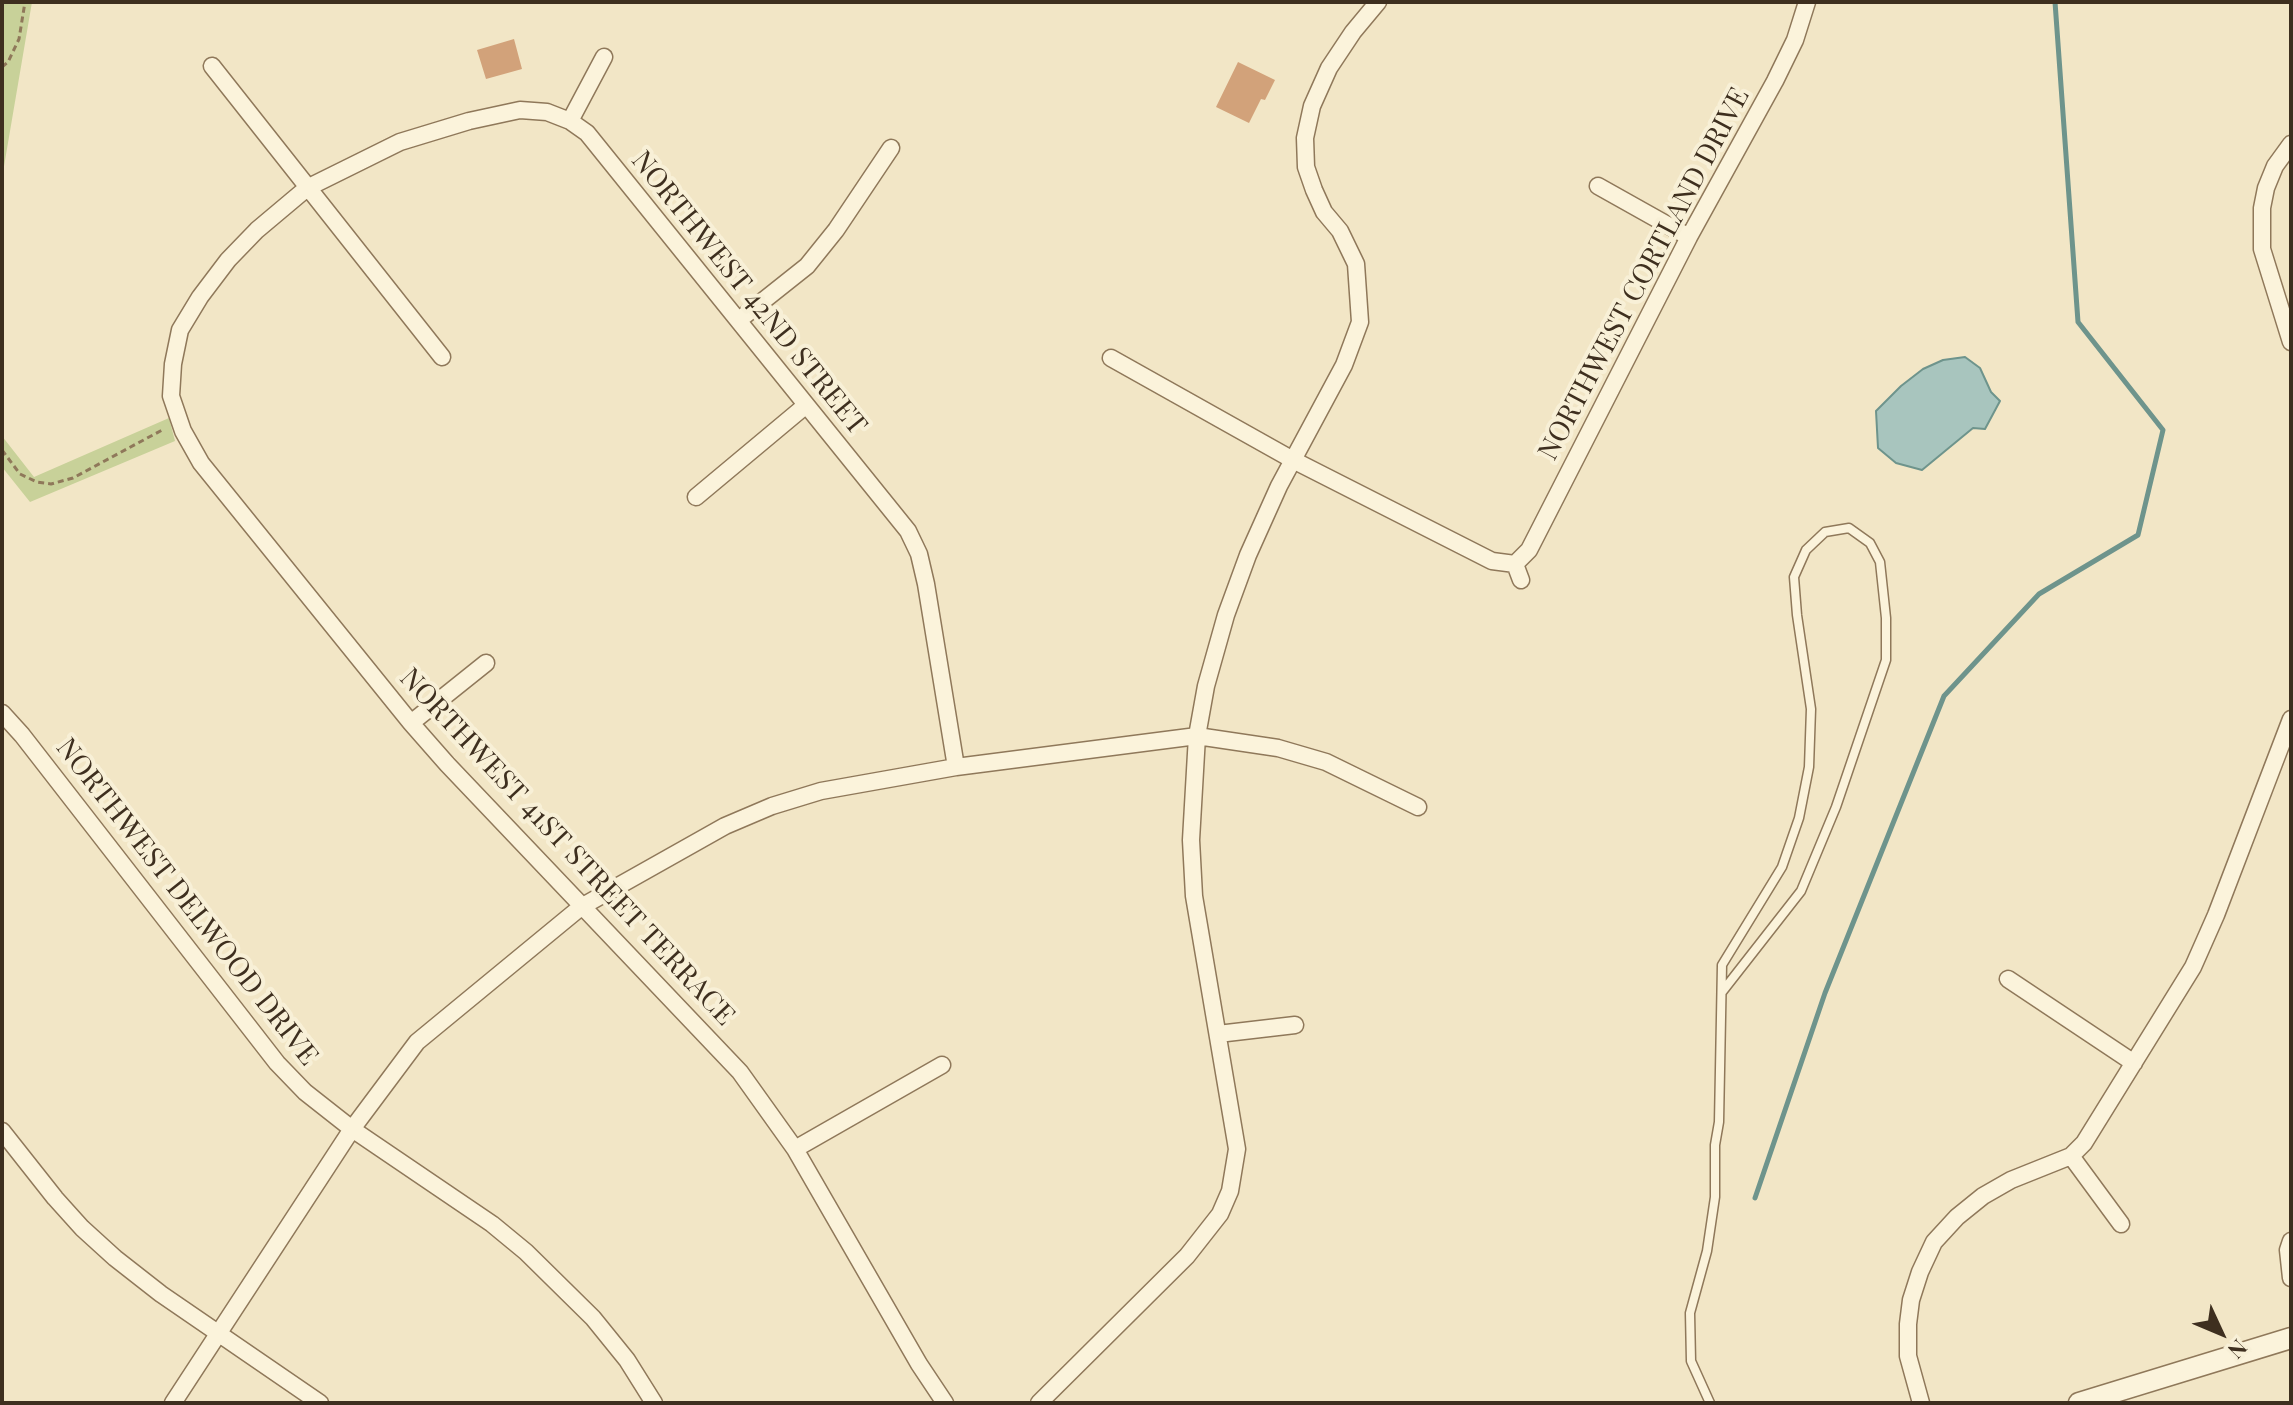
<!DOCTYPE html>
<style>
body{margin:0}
#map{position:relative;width:2293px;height:1405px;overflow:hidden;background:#f2e6c6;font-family:"Playfair Display",serif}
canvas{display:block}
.frame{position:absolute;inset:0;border:4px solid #3e2f1f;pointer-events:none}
.north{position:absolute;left:2181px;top:1293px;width:80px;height:80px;-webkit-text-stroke:6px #f8f0d7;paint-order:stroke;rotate:134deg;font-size:22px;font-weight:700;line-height:32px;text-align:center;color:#3e2f1f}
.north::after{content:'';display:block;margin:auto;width:28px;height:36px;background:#3e2f1f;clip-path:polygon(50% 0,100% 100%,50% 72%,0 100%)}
</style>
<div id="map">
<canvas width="2293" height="1405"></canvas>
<div class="frame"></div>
<div class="north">N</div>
</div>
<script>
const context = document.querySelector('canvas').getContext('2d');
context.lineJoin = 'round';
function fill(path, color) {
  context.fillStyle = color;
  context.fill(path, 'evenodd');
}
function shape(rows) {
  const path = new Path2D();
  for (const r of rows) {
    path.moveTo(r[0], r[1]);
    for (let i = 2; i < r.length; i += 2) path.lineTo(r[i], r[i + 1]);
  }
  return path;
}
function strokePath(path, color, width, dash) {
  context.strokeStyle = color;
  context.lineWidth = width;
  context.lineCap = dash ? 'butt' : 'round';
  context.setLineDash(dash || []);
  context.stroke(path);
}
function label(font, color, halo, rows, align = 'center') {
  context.font = font + ' "Playfair Display",serif';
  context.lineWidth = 8;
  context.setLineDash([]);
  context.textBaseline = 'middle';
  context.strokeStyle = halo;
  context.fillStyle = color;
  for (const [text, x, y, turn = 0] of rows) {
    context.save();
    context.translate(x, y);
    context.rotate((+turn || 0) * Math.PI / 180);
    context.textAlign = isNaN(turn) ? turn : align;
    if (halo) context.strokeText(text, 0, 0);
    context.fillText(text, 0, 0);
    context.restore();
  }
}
fill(shape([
 [2,2,32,2,2,178],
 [169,418,175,441,30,502,2,467,2,436,34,477]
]), '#c8d199');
const water = shape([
 [1965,357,1980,368,1991,392,2000,401,1985,429,1973,428,1922,470,1896,463,1878,448,1876,411,1901,386,1923,369,1943,360,1965,357]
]);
fill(water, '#a8c5be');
strokePath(water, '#6e948c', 2);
strokePath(shape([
 [1755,1198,1825,993,1944,696,2039,594,2138,535,2163,430,2078,322,2055,2]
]), '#6e948c', 5);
fill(shape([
 [514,39,522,69,486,79,477,50],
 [1238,62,1275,80,1265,100,1261,99,1249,123,1216,107]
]), '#d2a27a');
const service = shape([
 [1710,1403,1691,1361,1690,1313,1707,1251,1715,1197,1715,1145,1719,1122,1722,965,1782,867,1799,818,1809,767,1811,709,1797,615,1794,577,1806,550,1825,532,1849,528,1870,543,1880,562,1886,618,1886,660,1836,807,1801,891,1722,992]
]);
const minor = shape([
 [212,66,442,357],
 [570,121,604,57],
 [2291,144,2275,166,2266,188,2262,208,2262,249,2291,342],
 [1598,186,1689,237],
 [739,320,807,266,836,230,891,148],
 [1111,358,1293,460,1492,561,1515,564],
 [696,497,805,406],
 [1521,580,1515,564,1529,550,1689,237,1775,81,1795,40,1807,2],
 [2,713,22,735,277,1063,305,1092,352,1129,492,1224,526,1252,593,1318,627,1360,654,1403],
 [411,723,486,663],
 [2008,979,2134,1063],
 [1218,1034,1295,1025],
 [2,1131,55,1198,82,1228,115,1258,161,1294,320,1403],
 [795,1149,942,1065],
 [2071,1156,2121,1224],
 [2291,1241,2288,1250,2291,1278],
 [173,1403,352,1129,417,1042,581,907,725,826,772,806,821,791,956,767,1197,736,1278,748,1326,762,1418,807],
 [945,1403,919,1364,795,1149,740,1072,447,764,411,723,201,463,183,431,171,396,173,364,180,330,200,297,228,260,257,230,307,188,400,142,469,121,520,110,547,112,570,121,587,133,908,531,919,554,926,584,956,767],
 [1039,1403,1187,1256,1220,1214,1230,1191,1237,1149,1194,896,1191,840,1197,736,1206,686,1226,615,1248,555,1279,486,1344,365,1360,322,1356,264,1340,231,1324,212,1314,190,1306,167,1305,138,1312,106,1329,68,1353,32,1378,2],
 [1921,1403,1908,1356,1908,1324,1911,1300,1920,1272,1934,1242,1957,1217,1983,1196,2011,1180,2071,1156,2084,1143,2193,967,2216,915,2291,719]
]);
const tertiary = shape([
 [2079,1403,2291,1338]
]);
strokePath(service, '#8f785a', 11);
strokePath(minor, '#8f785a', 19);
strokePath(tertiary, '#8f785a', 23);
strokePath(shape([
 [2,67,8,62,19,39,25,2],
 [2,450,20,474,37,482,51,484,73,478,164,429]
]), '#8f785a', 3, [6, 4]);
strokePath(service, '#fbf3db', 8);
strokePath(minor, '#fbf3db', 16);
strokePath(tertiary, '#fbf3db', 20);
label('28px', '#3e2f1f', '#f8f0d7', [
 ["NORTHWEST CORTLAND DRIVE",1644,274,-62],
 ["NORTHWEST 42ND STREET",749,293,51],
 ["NORTHWEST 41ST STREET TERRACE",567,847,47],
 ["NORTHWEST DELWOOD DRIVE",187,902,52]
]);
</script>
